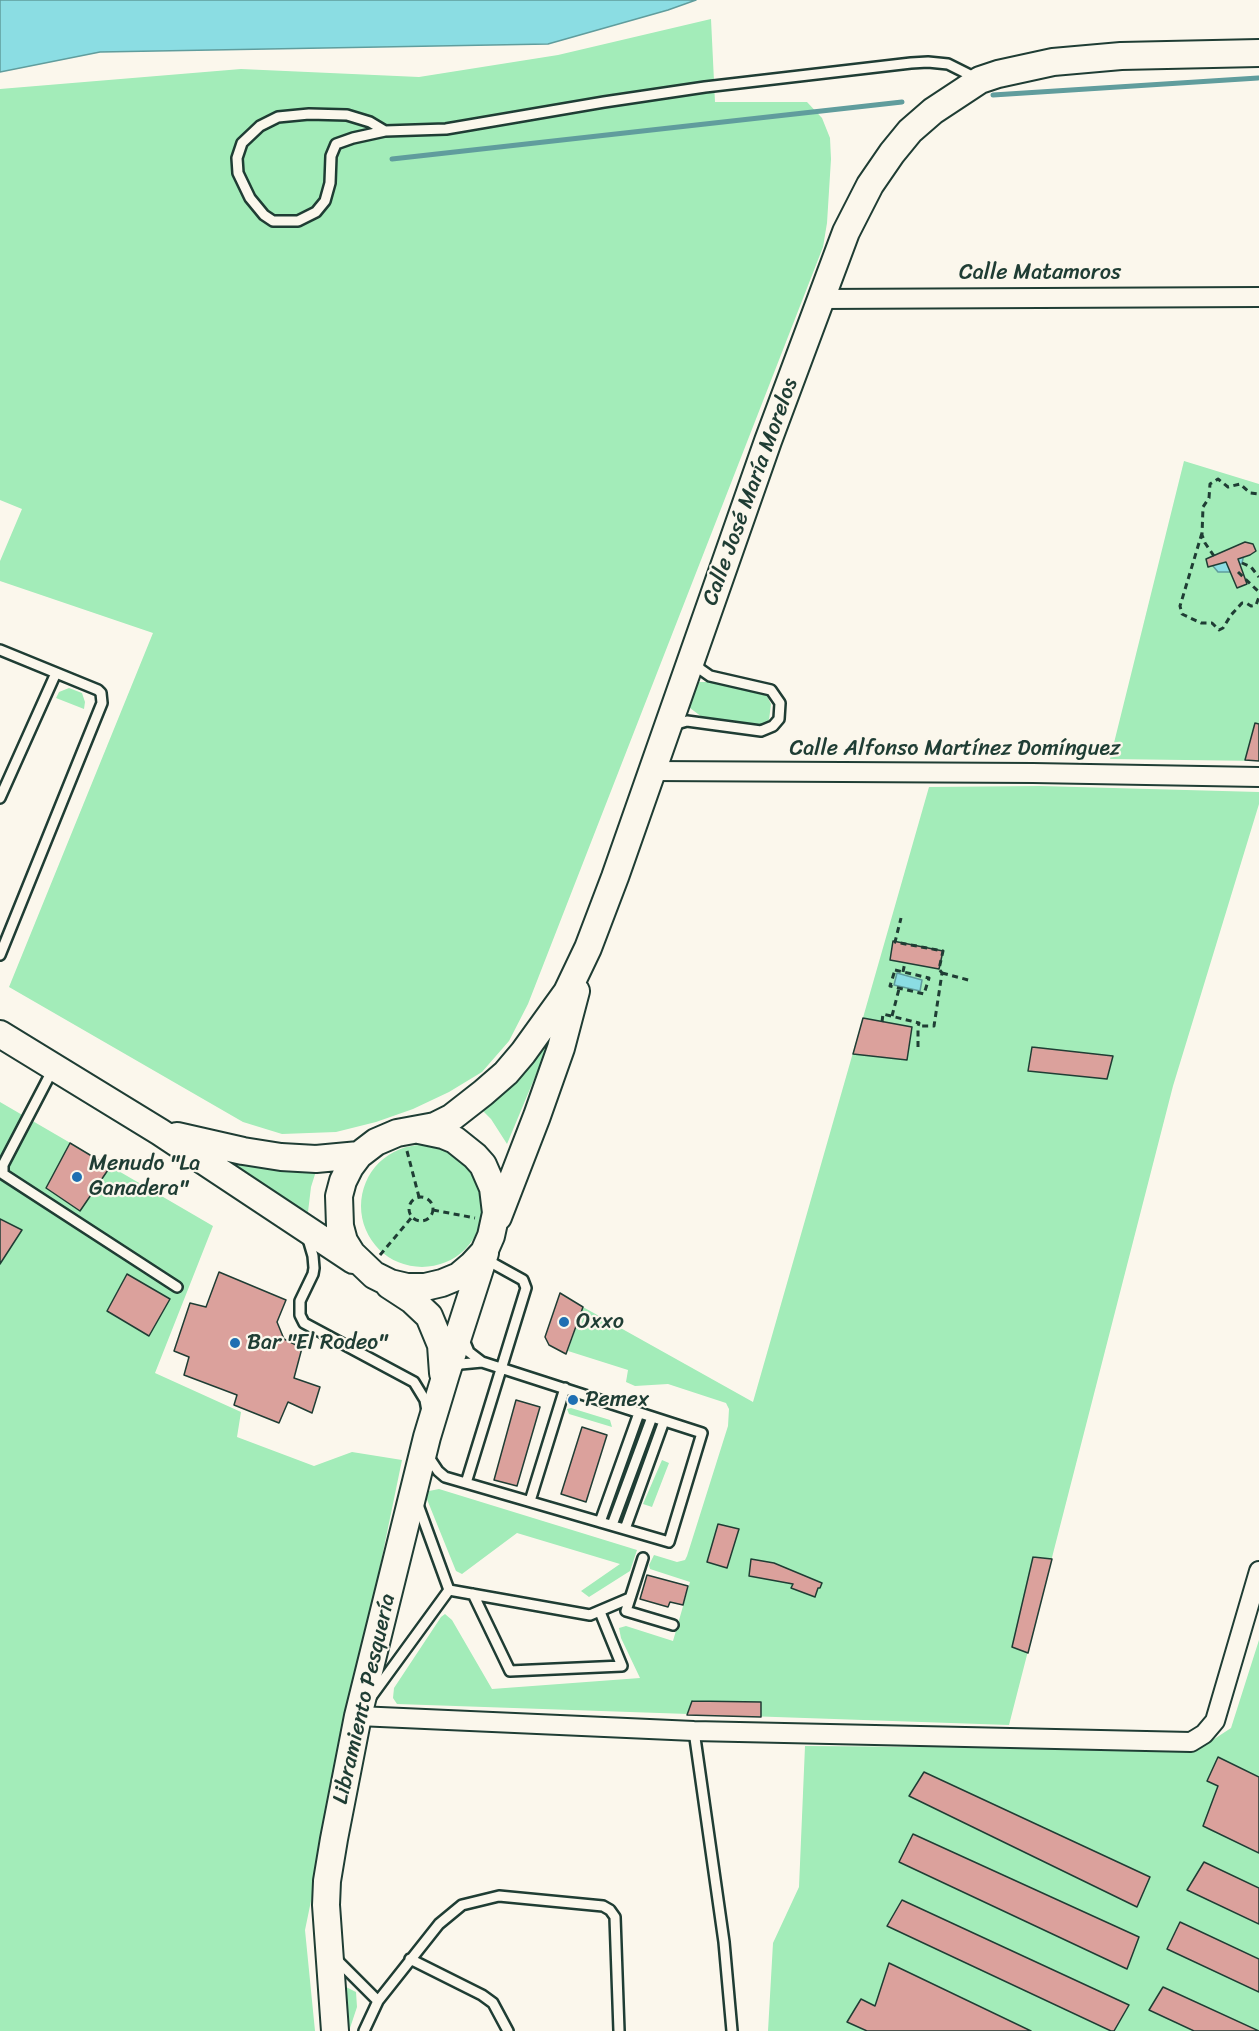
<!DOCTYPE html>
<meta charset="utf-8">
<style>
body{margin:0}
canvas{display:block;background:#fbf7ec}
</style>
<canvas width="1259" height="2031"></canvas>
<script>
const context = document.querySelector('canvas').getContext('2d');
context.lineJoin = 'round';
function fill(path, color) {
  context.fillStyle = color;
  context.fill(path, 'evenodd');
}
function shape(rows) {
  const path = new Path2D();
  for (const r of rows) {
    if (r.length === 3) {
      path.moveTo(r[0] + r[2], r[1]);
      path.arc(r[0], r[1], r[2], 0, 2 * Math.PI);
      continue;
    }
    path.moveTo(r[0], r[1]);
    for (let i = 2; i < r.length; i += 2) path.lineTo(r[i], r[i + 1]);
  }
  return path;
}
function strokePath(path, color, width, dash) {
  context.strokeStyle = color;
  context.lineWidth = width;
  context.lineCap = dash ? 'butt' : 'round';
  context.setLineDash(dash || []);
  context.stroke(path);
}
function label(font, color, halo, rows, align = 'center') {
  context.font = font + ' Sriracha,sans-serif';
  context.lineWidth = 4.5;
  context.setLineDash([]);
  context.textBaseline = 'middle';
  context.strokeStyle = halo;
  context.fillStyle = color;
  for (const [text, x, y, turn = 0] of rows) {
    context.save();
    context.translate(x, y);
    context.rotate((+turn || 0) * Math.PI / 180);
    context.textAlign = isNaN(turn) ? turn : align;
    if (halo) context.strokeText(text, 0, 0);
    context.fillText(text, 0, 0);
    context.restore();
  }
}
fill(shape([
 [711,19,715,102,807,102,822,118,830,138,831,159,827,223,823,247,528,1004,509,1041,482,1072,449,1092,413,1109,376,1122,336,1132,282,1134,243,1122,9,987,153,633,0,581,0,561,22,509,0,500,0,89,241,69,419,77,558,55],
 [1184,461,1259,484,1259,761,1110,759],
 [699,682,712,682,766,694,771,704,769,720,759,727,702,717,690,708,686,701,692,683],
 [69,688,82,693,85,702,84,709,56,698,59,692],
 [1040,786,1259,792,1259,804,1173,1086,1009,1725,397,1704,393,1698,394,1688,441,1617,445,1614,452,1620,492,1689,640,1678,621,1638,619,1628,626,1626,673,1641,690,1582,650,1569,649,1565,654,1555,677,1562,685,1560,687,1556,728,1426,729,1409,726,1403,668,1384,635,1386,626,1382,628,1370,568,1351,583,1307,753,1402,929,787],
 [550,1041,507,1144,491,1119,482,1110,502,1094,520,1077],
 [0,1102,213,1226,155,1373,241,1412,237,1437,314,1466,352,1452,402,1460,305,1930,315,2031,0,2031],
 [422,1206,61],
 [208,1155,317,1168,311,1187,308,1212],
 [571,1408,610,1420,612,1427,569,1414,567,1409],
 [662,1460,669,1463,652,1507,643,1504],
 [439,1489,637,1550,630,1571,589,1597,581,1591,620,1564,517,1533,462,1574,456,1571,424,1492],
 [1259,1640,1259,2031,768,2031,773,1943,799,1887,805,1746,1199,1749,1231,1728],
 [338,1983,356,1992,357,2007,349,2031,341,2031]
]), '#a3ecb9');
const water = shape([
 [0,0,696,0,668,10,548,44,100,52,0,72,0,0],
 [1244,554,1242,563,1231,572,1218,572,1213,566,1212,562,1244,554],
 [897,973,922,980,920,991,894,985,897,973]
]);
fill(water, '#8bdde3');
strokePath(water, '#609d9d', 1.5);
strokePath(shape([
 [993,95,1258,78],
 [392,159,902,102]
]), '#609d9d', 5);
const building = shape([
 [1245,542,1253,544,1256,551,1250,555,1238,559,1247,584,1237,588,1226,562,1208,567,1206,559,1245,542],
 [1255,723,1259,724,1259,761,1245,760,1255,723],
 [893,941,943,951,939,969,890,960,893,941],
 [863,1018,912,1027,907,1060,853,1054,863,1018],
 [1032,1047,1113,1056,1107,1079,1028,1071,1032,1047],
 [70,1143,110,1167,80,1211,46,1188,70,1143],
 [0,1219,22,1230,0,1264,0,1219],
 [219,1272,286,1300,277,1322,284,1339,302,1348,294,1378,320,1387,312,1413,288,1402,279,1423,234,1405,237,1395,184,1375,189,1357,174,1351,190,1303,206,1307,219,1272],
 [127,1274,170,1299,149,1336,107,1311,127,1274],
 [560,1293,583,1307,566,1354,549,1345,545,1337,560,1293],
 [516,1400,540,1407,517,1486,494,1480,516,1400],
 [582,1427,607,1435,586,1502,561,1494,582,1427],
 [718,1524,739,1529,727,1568,707,1562,718,1524],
 [1033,1557,1052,1559,1028,1653,1012,1647,1033,1557],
 [751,1559,774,1563,822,1583,820,1588,818,1588,815,1597,791,1588,793,1584,749,1576,751,1559],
 [647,1575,688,1586,683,1605,670,1602,668,1607,640,1599,647,1575],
 [692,1701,761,1702,761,1717,687,1715,692,1701],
 [1218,1757,1259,1777,1259,1853,1203,1826,1218,1786,1207,1781,1218,1757],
 [924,1772,1150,1877,1137,1907,909,1796,924,1772],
 [913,1834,1139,1937,1127,1969,899,1862,913,1834],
 [1204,1862,1259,1888,1259,1924,1187,1890,1204,1862],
 [902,1900,1129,2005,1114,2031,1111,2031,887,1926,902,1900],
 [1180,1922,1259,1959,1259,1992,1167,1949,1180,1922],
 [889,1963,1031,2031,867,2031,847,2022,861,1999,875,2006,889,1963],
 [1163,1987,1259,2031,1194,2031,1149,2010,1163,1987]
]);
fill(building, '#dba19c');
strokePath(building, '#1f3d34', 1.5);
const service = shape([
 [385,131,370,122,347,115,309,114,278,117,260,126,242,143,237,158,238,173,250,198,264,215,273,221,298,221,316,212,325,201,330,183,331,156,336,144,353,138,385,131,446,129,604,102,705,87,911,63,928,62,948,64,978,79],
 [0,650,98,690,101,693,102,703,0,955],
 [673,725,687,721,761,731,773,726,779,719,780,703,771,690,710,676,700,669,696,660],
 [0,798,56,673],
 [53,1069,3,1165,3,1174,177,1287],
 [308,1239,313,1256,314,1268,313,1274,300,1301,300,1315,304,1323,414,1382,425,1400,427,1411],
 [453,1367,461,1364,482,1362],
 [428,1456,438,1471,445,1477,669,1542,702,1433,482,1362,469,1352,464,1340],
 [466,1483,526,1288,523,1280,485,1259],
 [530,1501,565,1388],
 [417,1502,449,1590],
 [600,1522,639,1413],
 [612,1525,652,1417],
 [625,1529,664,1421],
 [643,1558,626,1611,673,1625],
 [449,1590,590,1615,630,1598],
 [473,1594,510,1671,622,1666,600,1612],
 [371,1697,449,1590],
 [694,1731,724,1942,732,2031],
 [335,1958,378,2001],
 [410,1959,482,1995,493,2003,508,2031],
 [364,2031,378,2001,439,1924,462,1905,499,1896,603,1906,610,1910,615,1917,619,2031]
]);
const minor = shape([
 [821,299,1259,297],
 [652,771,1033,773,1259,777],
 [358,1716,694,1731,1191,1742,1204,1734,1215,1721,1259,1571]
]);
const secondary = shape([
 [0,1034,160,1132,353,1260],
 [419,1130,443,1135,455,1140,475,1156,483,1165,493,1188,496,1213,491,1236,484,1252,472,1265,459,1276,442,1283,425,1287,407,1287,390,1283,374,1275,352,1254,344,1241,340,1226,339,1196,343,1181,350,1167,359,1155,376,1142,397,1133,435,1126,451,1118,483,1093,506,1073,523,1053,567,992,588,948,615,877,768,441,846,232,870,185,892,153,910,131,933,111,980,80,998,74,1053,62,1121,56,1259,53],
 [177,1136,243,1151,281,1157,316,1159,359,1155],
 [498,1217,537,1116,561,1048,576,991],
 [389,1285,412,1300,429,1316,441,1345,443,1373],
 [335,2031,326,1905,327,1881,334,1839,358,1716,427,1437,446,1374,485,1253]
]);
strokePath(service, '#1f3d34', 14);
strokePath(minor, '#1f3d34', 22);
strokePath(secondary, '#1f3d34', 30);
strokePath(shape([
 [1202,533,1180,606,1182,614,1201,623,1212,623,1219,630,1223,628,1231,615,1242,603,1246,603,1251,606,1256,605,1259,597],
 [1214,556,1205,543,1202,535,1203,507,1209,498,1210,484,1218,479,1228,487,1240,484,1250,493,1259,494],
 [1242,563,1251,567,1259,577],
 [1238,572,1259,592],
 [895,970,929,978,924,994,890,986,895,970],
 [903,972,905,962],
 [942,973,972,981],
 [892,1016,899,989],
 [882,1022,883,1014,919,1023,918,1026,934,1026,942,973,939,969,943,951,895,942,901,918],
 [918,1047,918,1026],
 [407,1151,419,1197],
 [421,1209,12],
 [433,1210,475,1218],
 [380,1255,412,1217]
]), '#1f3d34', 3, [6, 4.5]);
strokePath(service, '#fbf7ec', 9);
strokePath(minor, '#fbf7ec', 18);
strokePath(secondary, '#fbf7ec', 26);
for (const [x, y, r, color] of [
 [77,1177,6,"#1f6fb2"],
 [564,1322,6,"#1f6fb2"],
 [235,1343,6,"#1f6fb2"],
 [573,1400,6,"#1f6fb2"]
]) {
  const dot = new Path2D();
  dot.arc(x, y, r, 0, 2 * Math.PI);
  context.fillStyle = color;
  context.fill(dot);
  strokePath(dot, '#fbf7ec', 2);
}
label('22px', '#1f3d34', '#fbf7ec', [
 ["Calle Matamoros",1040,273],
 ["Calle José María Morelos",751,492,-70],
 ["Calle Alfonso Martínez Domínguez",955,749],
 ["Libramiento Pesquería",365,1699,-77]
]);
label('22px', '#1f3d34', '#fbf7ec', [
 ["Menudo \"La",89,1164],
 ["Ganadera\"",89,1189],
 ["Oxxo",576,1322],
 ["Bar \"El Rodeo\"",247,1343],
 ["Pemex",585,1400]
], 'left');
</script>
